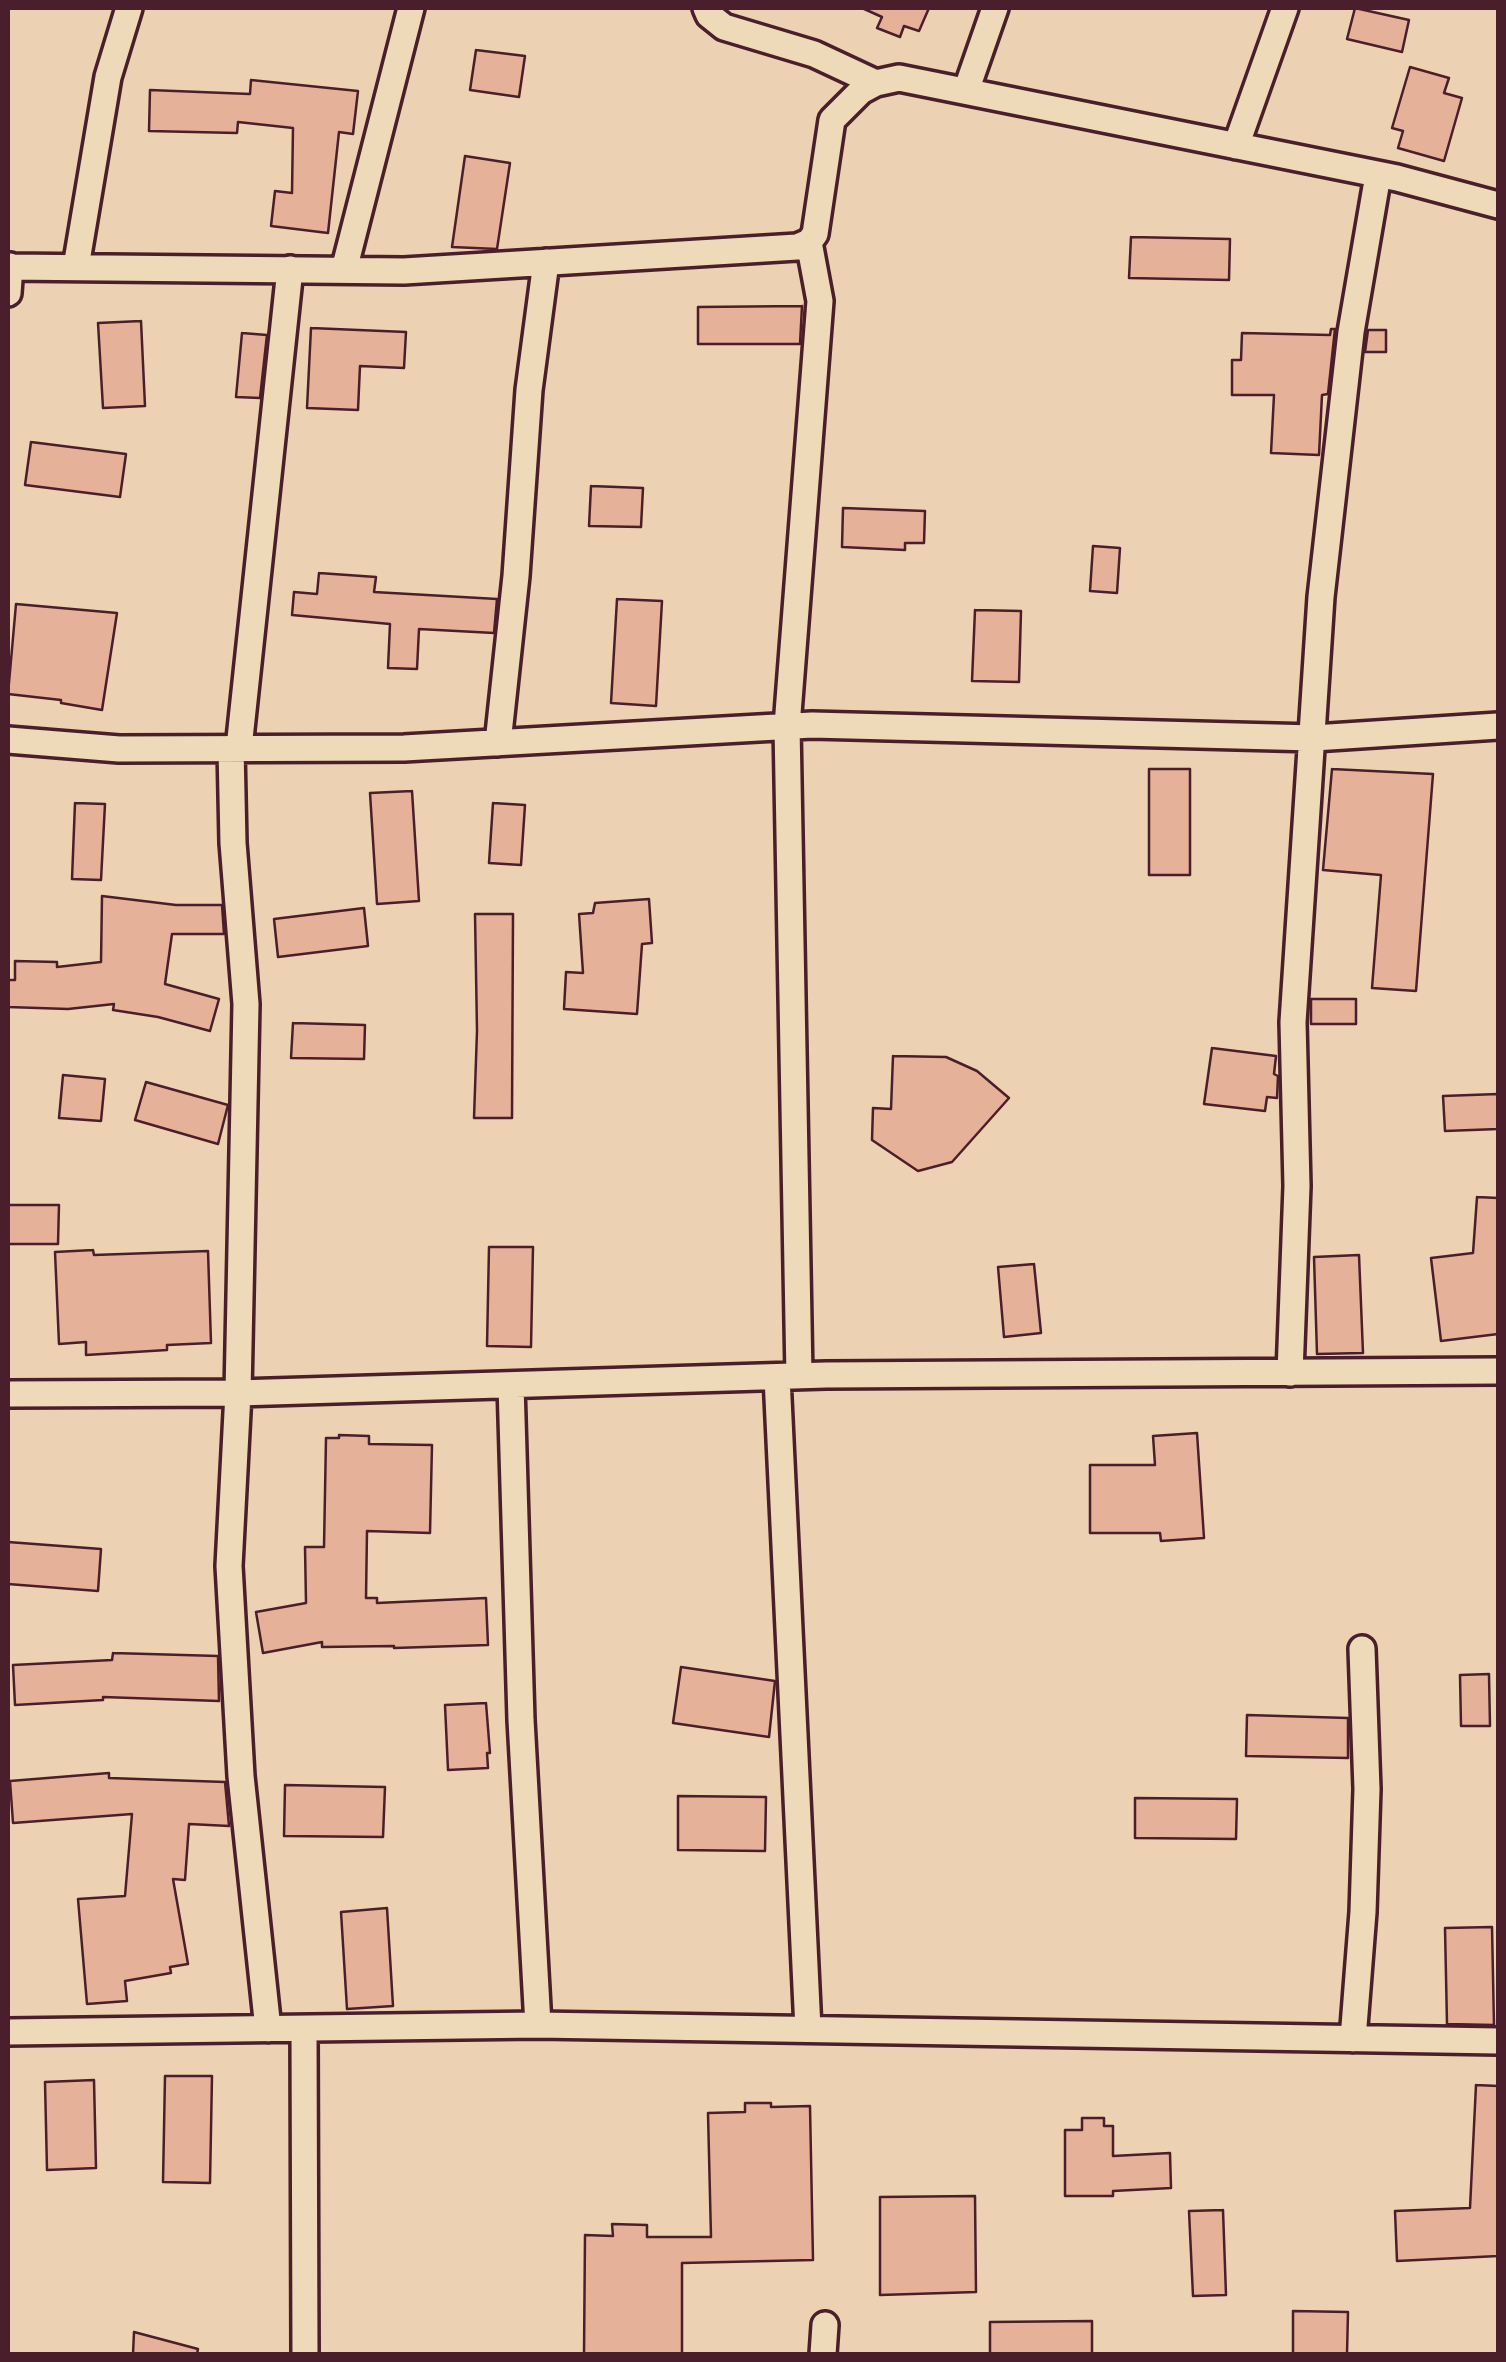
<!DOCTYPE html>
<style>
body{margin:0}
#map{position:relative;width:1506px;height:2362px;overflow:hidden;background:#ecd1b2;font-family:Caveat,sans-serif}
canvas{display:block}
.frame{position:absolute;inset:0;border:10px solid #4a1f2b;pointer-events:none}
</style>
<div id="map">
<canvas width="1506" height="2362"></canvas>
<div class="frame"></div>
</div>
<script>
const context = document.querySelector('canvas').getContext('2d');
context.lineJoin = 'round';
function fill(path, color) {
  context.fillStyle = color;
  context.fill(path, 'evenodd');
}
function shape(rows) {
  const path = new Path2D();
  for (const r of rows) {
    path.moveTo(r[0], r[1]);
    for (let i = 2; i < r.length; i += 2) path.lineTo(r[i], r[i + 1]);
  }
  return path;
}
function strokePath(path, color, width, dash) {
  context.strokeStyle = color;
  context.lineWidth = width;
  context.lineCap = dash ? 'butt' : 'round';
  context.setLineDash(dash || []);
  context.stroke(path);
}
const building = shape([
 [862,8,929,8,919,31,904,26,900,37,877,28,882,17,862,8],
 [1355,8,1409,20,1402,52,1347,39,1355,8],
 [476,50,525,56,519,97,470,90,476,50],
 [1410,67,1449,78,1444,93,1462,98,1444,161,1398,148,1403,131,1392,128,1410,67],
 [251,80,358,91,353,134,339,132,328,233,271,226,275,191,292,193,293,128,238,122,237,133,149,131,150,90,250,94,251,80],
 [465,156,510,163,497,249,452,247,465,156],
 [1131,237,1230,239,1229,280,1129,278,1131,237],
 [802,306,800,344,698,344,698,307,802,306],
 [141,321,145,406,103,408,98,323,141,321],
 [311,328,406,332,404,368,360,366,358,410,307,408,311,328],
 [1331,329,1335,329,1328,394,1322,395,1319,455,1271,453,1274,395,1232,395,1232,360,1241,360,1242,333,1330,335,1331,329],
 [1368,330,1386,330,1386,352,1365,352,1368,330],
 [242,333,267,335,260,398,236,397,242,333],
 [31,442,126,454,120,497,25,485,31,442],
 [591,486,643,488,641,527,589,526,591,486],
 [843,508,925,511,924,543,905,543,905,550,842,547,843,508],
 [1093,546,1120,548,1117,593,1090,591,1093,546],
 [319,573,376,577,374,592,497,599,494,633,419,629,417,669,388,668,390,624,292,615,294,592,317,594,319,573],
 [617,599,662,601,656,706,611,703,617,599],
 [16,604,117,613,102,710,61,703,61,700,8,694,16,604],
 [975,610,1021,611,1019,682,972,681,975,610],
 [1149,769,1190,769,1190,875,1149,875,1149,769],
 [1332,769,1433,774,1416,991,1372,988,1381,875,1323,870,1332,769],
 [412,791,419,901,377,904,370,793,412,791],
 [75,803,105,804,101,880,72,879,75,803],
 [493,803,525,805,521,865,489,863,493,803],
 [102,896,176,905,222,905,224,934,172,934,165,984,219,999,210,1031,158,1017,113,1010,114,1004,68,1009,8,1007,8,980,15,980,15,961,57,962,57,967,101,962,102,896],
 [649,899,652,943,642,944,637,1014,564,1009,566,972,583,973,579,914,593,913,595,903,649,899],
 [364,908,368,946,278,957,274,919,364,908],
 [475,914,513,914,512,1118,474,1118,477,1031,475,914],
 [1311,999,1356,999,1356,1024,1311,1024,1311,999],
 [293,1023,365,1025,364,1059,291,1058,293,1023],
 [1212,1048,1276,1056,1274,1074,1278,1076,1277,1098,1267,1097,1265,1111,1204,1104,1212,1048],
 [893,1056,946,1057,977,1071,1009,1098,952,1162,918,1171,872,1140,873,1108,891,1109,893,1056],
 [63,1075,105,1079,101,1121,59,1118,63,1075],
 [146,1082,228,1105,218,1144,135,1120,146,1082],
 [1498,1094,1498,1129,1445,1131,1443,1096,1498,1094],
 [1477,1197,1498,1198,1498,1334,1441,1341,1431,1258,1473,1253,1477,1197],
 [8,1205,59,1205,58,1244,8,1244,8,1205],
 [489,1247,533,1247,531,1347,487,1346,489,1247],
 [93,1250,94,1255,208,1251,211,1343,167,1345,167,1350,86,1355,86,1342,59,1344,55,1252,93,1250],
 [1359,1255,1363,1353,1317,1354,1314,1257,1359,1255],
 [1034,1264,1041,1333,1004,1337,998,1267,1034,1264],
 [1197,1433,1204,1538,1161,1541,1160,1533,1090,1533,1090,1465,1155,1465,1153,1436,1197,1433],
 [339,1435,369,1436,369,1444,432,1445,430,1533,367,1531,366,1598,377,1598,377,1603,486,1598,488,1645,394,1648,394,1646,322,1647,322,1642,263,1653,256,1612,306,1603,305,1547,324,1547,326,1438,339,1438,339,1435],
 [8,1542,101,1549,98,1591,8,1584,8,1542],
 [113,1653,218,1656,219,1701,103,1697,103,1700,15,1705,13,1665,112,1660,113,1653],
 [681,1667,775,1681,769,1737,673,1723,681,1667],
 [1489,1674,1490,1726,1461,1726,1460,1675,1489,1674],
 [486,1703,490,1753,487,1753,488,1768,448,1770,445,1705,486,1703],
 [1247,1715,1348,1718,1348,1758,1246,1756,1247,1715],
 [109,1773,109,1778,225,1782,229,1826,189,1824,185,1880,173,1879,188,1964,170,1967,171,1973,125,1981,127,2001,87,2004,78,1899,125,1896,132,1814,13,1823,10,1781,109,1773],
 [285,1785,385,1787,383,1837,284,1836,285,1785],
 [678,1796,766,1797,765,1851,678,1850,678,1796],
 [1135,1798,1237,1799,1236,1839,1135,1838,1135,1798],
 [387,1908,393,2006,347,2009,341,1912,387,1908],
 [1492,1927,1494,2025,1447,2024,1445,1928,1492,1927],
 [165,2076,212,2076,210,2183,163,2182,165,2076],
 [94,2080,96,2168,47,2170,45,2082,94,2080],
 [1476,2085,1498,2086,1498,2256,1397,2261,1395,2211,1470,2208,1476,2085],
 [745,2103,771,2103,771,2107,810,2106,813,2260,682,2263,682,2354,584,2354,585,2235,613,2236,612,2224,647,2225,647,2237,711,2237,708,2113,745,2112,745,2103],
 [1082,2118,1104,2118,1104,2126,1113,2126,1113,2156,1170,2153,1171,2188,1113,2191,1113,2196,1065,2196,1065,2130,1082,2130,1082,2118],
 [975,2196,976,2292,880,2295,880,2197,975,2196],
 [1223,2210,1226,2295,1193,2296,1189,2211,1223,2210],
 [1293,2311,1348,2312,1347,2354,1293,2354,1293,2311],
 [1092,2321,1092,2354,990,2354,990,2322,1092,2321],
 [134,2332,198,2349,197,2354,133,2354,134,2332]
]);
fill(building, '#e5b199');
strokePath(building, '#4a1f2b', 2.5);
const minor = shape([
 [706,8,709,15,724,27,814,54,876,83],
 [966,91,995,8],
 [1236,146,1285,8],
 [8,267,404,271,797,247,809,242,815,234,832,120,861,91,876,83,899,78,1397,178,1498,205],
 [76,267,108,77,129,8],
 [344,270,411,8],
 [8,293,10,266],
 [8,740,119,749,404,748,812,725,1314,738,1498,726],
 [498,743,516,576,529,390,546,262],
 [231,748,233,843,246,1004,238,1393,229,1566,241,1776,268,2029],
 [239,748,290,269],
 [1290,1373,1297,1186,1293,1022,1321,597,1351,332,1378,175],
 [799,1376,787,726,820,301,809,242],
 [777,1377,808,2029],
 [511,1385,521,1720,538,2025],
 [8,1394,238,1393,826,1375,1498,1371],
 [304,2029,305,2354],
 [8,2032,538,2025,1498,2041],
 [1353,2039,1363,1912,1367,1789,1362,1649],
 [823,2354,825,2325]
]);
strokePath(minor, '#4a1f2b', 32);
strokePath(minor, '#eed9b8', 25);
</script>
